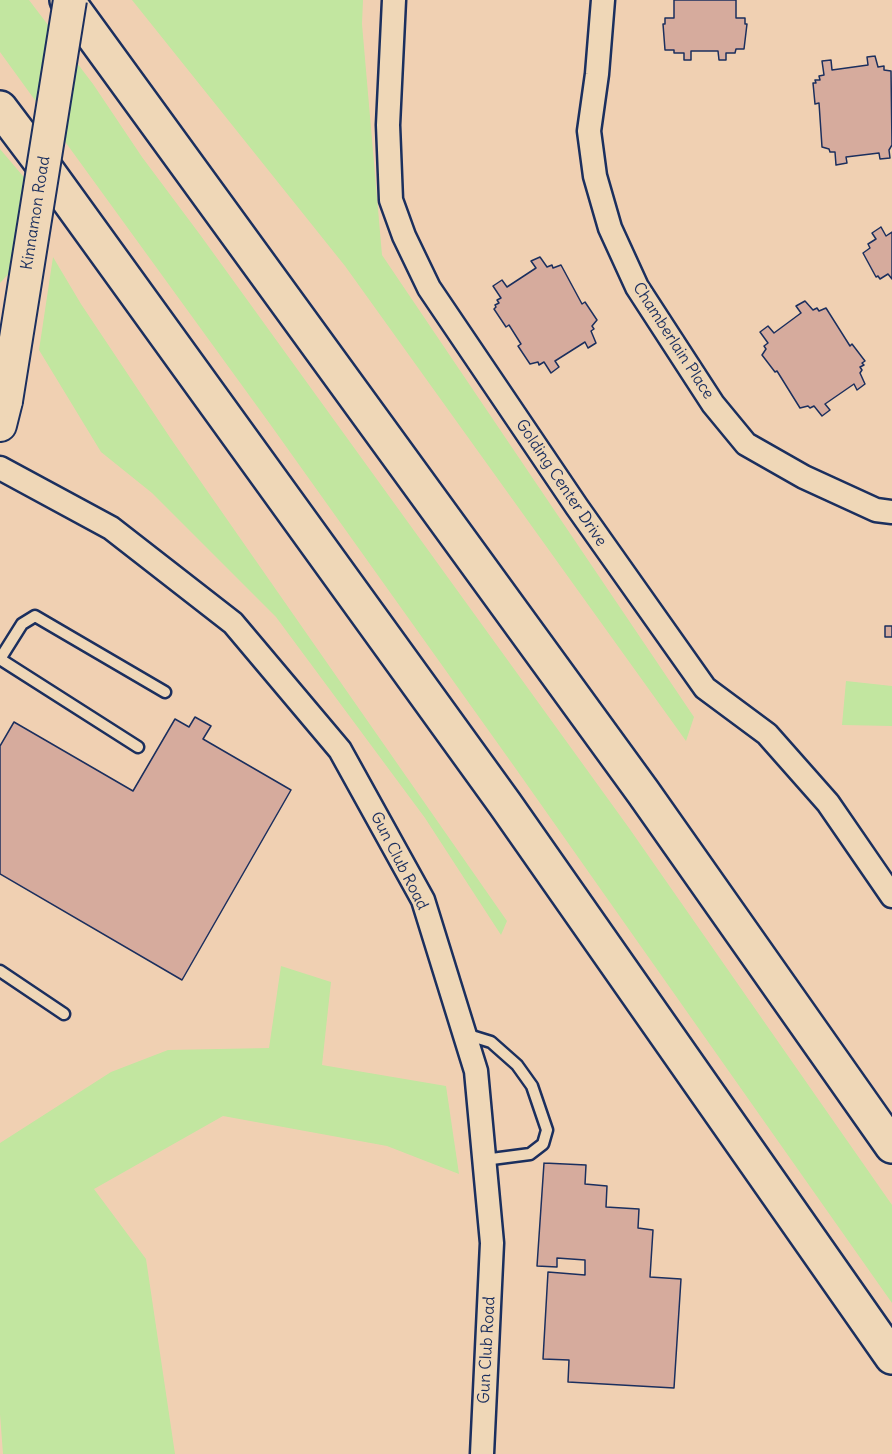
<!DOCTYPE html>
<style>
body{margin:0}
canvas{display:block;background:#f0d0b2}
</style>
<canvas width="892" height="1454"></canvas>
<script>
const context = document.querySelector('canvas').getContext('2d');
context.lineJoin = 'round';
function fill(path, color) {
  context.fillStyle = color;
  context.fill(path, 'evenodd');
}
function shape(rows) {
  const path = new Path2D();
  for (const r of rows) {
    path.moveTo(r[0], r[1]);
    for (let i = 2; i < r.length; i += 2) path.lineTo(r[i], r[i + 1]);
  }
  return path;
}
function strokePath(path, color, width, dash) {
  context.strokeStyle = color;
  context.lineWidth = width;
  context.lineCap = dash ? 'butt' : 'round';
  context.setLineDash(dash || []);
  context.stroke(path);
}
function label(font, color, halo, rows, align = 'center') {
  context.font = font + ' Delius,sans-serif';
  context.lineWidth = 5;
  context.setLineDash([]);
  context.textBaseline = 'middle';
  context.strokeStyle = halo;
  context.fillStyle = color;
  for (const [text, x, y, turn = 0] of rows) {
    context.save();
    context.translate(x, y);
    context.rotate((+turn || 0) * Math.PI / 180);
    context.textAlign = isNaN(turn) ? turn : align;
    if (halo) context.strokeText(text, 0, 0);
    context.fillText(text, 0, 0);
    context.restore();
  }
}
fill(shape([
 [0,0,29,0,93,84,142,157,201,236,629,828,892,1205,892,1303,516,769,270,424,0,52],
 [132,0,363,0,362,24,382,255,694,717,686,741,345,266],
 [0,149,28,182,15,267,0,283],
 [53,257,81,304,171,439,507,921,501,935,425,818,276,617,152,493,101,452,39,350],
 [846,681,892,686,892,726,842,725],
 [281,966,331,982,322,1065,446,1086,459,1174,387,1146,223,1116,94,1189,146,1259,175,1454,3,1454,0,1414,0,1143,111,1072,168,1050,269,1048]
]), '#c2e6a0');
const building = shape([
 [674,0,736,0,736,18,745,18,745,24,747,24,744,49,736,49,735,53,726,53,726,60,719,60,718,51,691,51,691,60,684,60,684,53,674,53,674,50,665,50,663,24,665,24,665,18,674,18,674,0],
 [875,56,878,67,884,66,884,70,891,71,892,145,889,150,890,158,880,159,879,153,846,157,847,163,836,165,835,152,830,152,829,149,822,147,819,103,815,104,813,83,816,83,815,80,820,80,819,76,824,75,822,61,831,60,832,70,868,65,867,57,875,56],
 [881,227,886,236,892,232,892,279,888,274,880,279,878,276,876,277,863,253,870,248,868,244,876,239,872,233,881,227],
 [540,257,547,267,552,265,553,268,561,265,582,304,585,302,597,320,592,326,594,329,591,331,596,343,588,348,585,342,555,361,559,367,551,373,544,362,539,365,538,362,530,364,518,346,521,344,509,325,506,327,494,309,496,307,495,305,499,303,497,300,501,298,493,286,502,280,507,287,536,268,531,261,540,257],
 [805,301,813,310,817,308,819,311,826,308,850,346,852,344,865,361,862,363,864,365,860,367,862,370,860,373,865,384,857,390,854,384,825,404,830,410,822,416,814,406,810,408,808,406,800,408,777,371,775,372,762,355,766,349,764,346,768,343,760,332,768,326,774,333,801,313,796,306,805,301],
 [885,626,892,626,892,637,885,637,885,626],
 [195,717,211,726,203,739,291,790,182,980,0,874,0,746,14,722,133,791,175,719,189,727,195,717],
 [544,1163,586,1165,585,1184,607,1186,606,1207,639,1209,638,1228,653,1230,650,1277,681,1279,674,1388,568,1382,569,1360,543,1359,548,1272,585,1275,585,1260,557,1258,557,1267,537,1266,544,1163]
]);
fill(building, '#d6ab9d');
strokePath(building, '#1b2f5e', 1.5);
const service = shape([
 [0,659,22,624,35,616,165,692],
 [0,659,138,747],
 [0,971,64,1014],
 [465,1034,491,1042,517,1065,532,1086,547,1130,543,1144,530,1154,484,1160]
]);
const minor = shape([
 [394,0,388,125,391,200,404,236,429,288,577,507,705,688,767,734,828,803,892,896],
 [603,0,597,74,589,131,595,176,610,228,637,287,713,404,746,444,804,477,876,510,892,512],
 [0,468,111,528,233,623,340,750,423,900,476,1071,492,1243,482,1454]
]);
const secondary = shape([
 [0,425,6,401]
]);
const motorway = shape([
 [67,0,643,792,892,1146],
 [0,108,46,169,505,804,892,1357]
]);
strokePath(service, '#1b2f5e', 15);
strokePath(minor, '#1b2f5e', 27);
strokePath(secondary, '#1b2f5e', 36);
strokePath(motorway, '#1b2f5e', 38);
strokePath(service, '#efd7b7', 10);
strokePath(minor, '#efd7b7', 22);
strokePath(secondary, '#efd7b7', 32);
strokePath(motorway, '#efd7b7', 33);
const secondaryBridge = shape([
 [6,401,70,0]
]);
strokePath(secondaryBridge, '#1b2f5e', 36, []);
strokePath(secondaryBridge, '#efd7b7', 32);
label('16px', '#1b2f5e', '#efd7b7', [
 ["Kinnamon Road",36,213,-81],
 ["Chamberlain Place",673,341,57],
 ["Golding Center Drive",561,483,56],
 ["Gun Club Road",399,861,63],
 ["Gun Club Road",487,1350,-87]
]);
</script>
